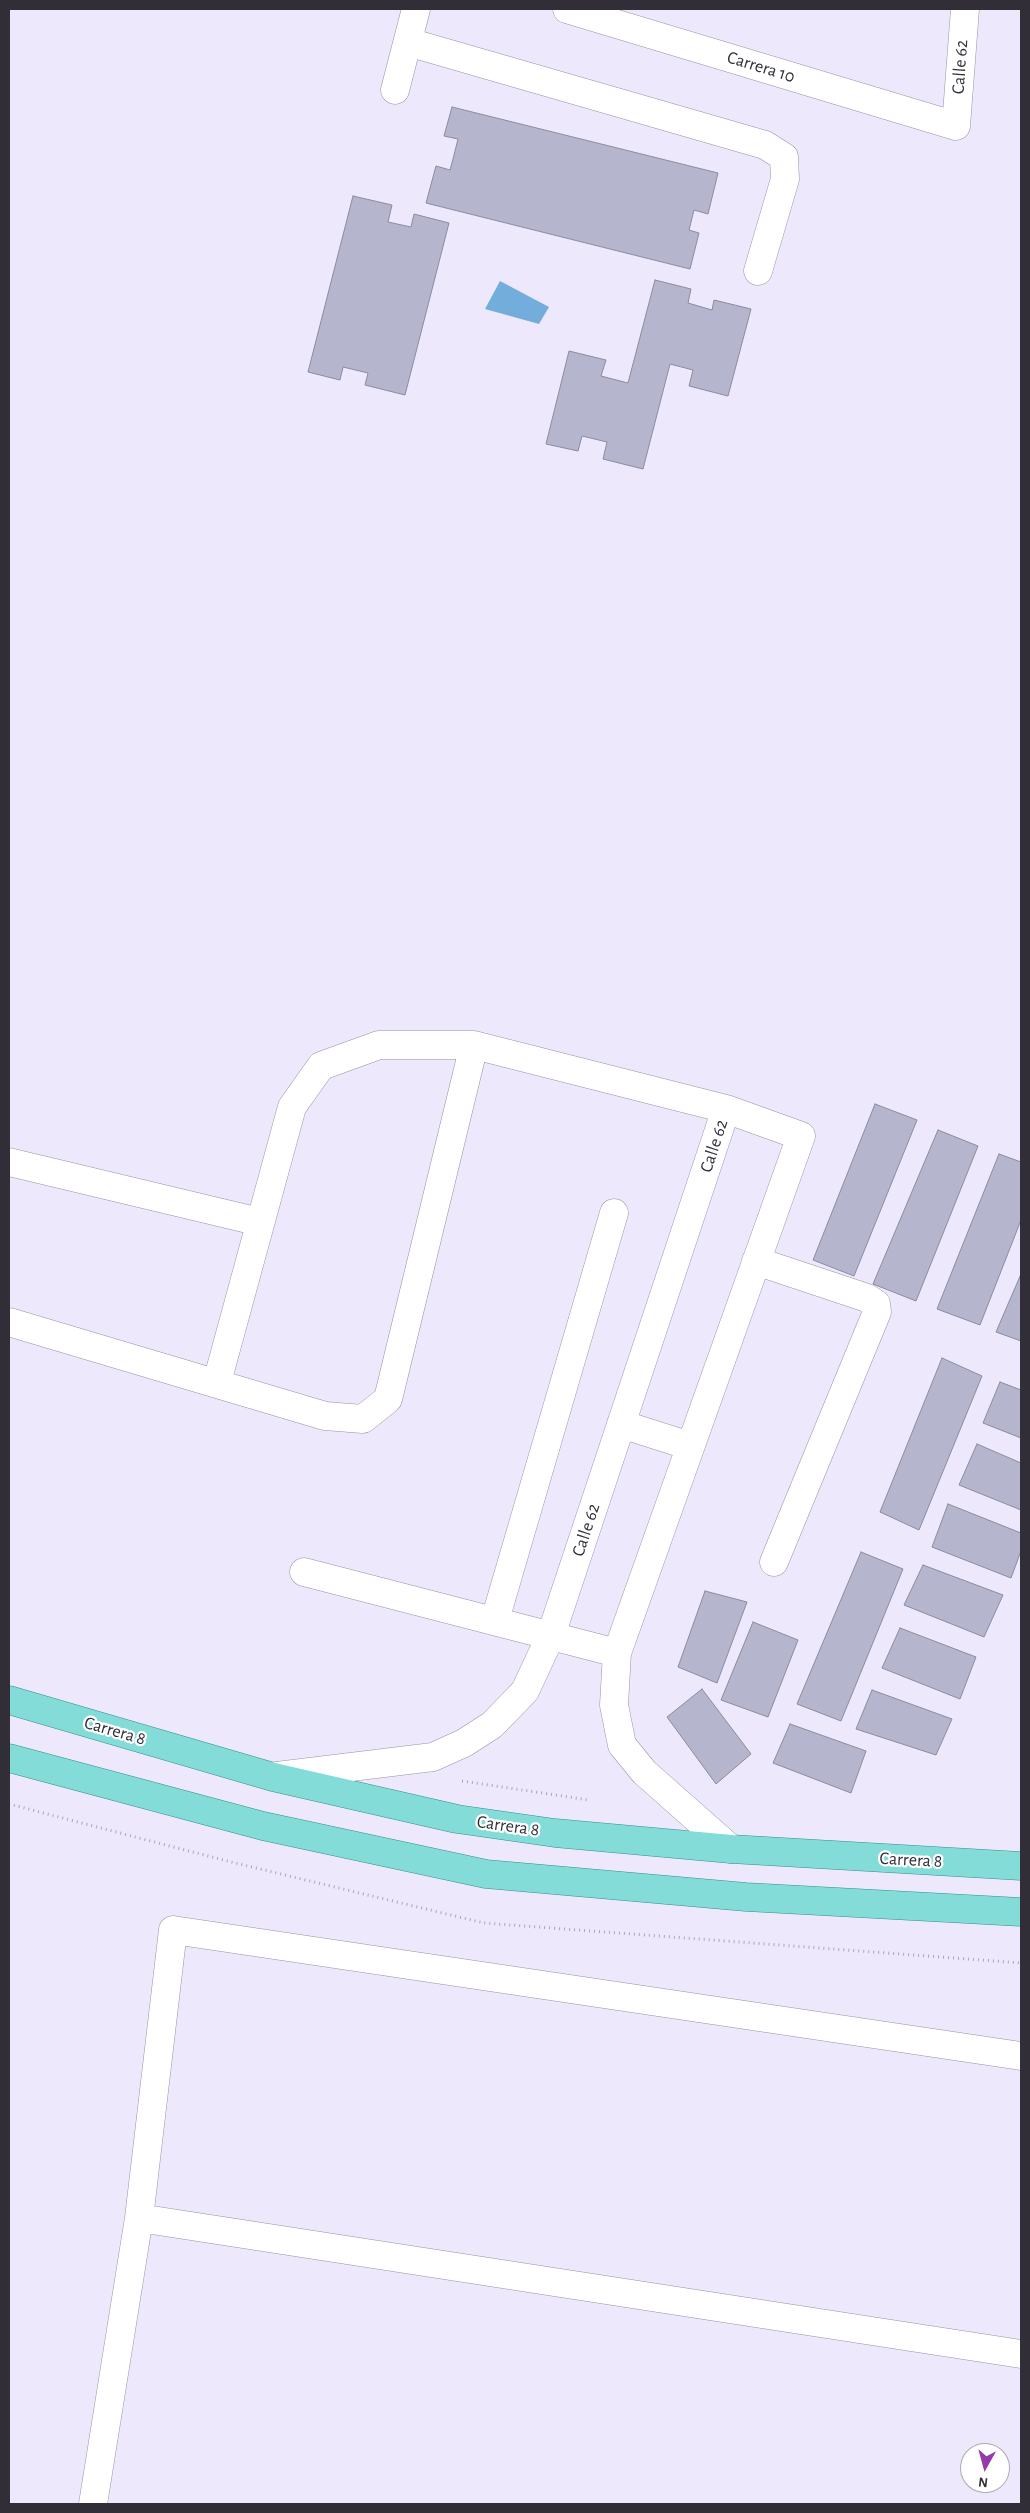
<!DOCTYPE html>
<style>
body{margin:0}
#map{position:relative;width:1030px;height:2513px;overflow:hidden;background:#eee8fc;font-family:"Alegreya Sans",sans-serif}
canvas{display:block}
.frame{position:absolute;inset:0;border:10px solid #312e37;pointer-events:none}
.north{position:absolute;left:960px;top:2443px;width:50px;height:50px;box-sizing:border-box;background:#fff;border:1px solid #adabaf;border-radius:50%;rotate:187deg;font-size:14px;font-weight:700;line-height:20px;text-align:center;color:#312e37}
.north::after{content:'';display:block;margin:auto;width:18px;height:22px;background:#933ba8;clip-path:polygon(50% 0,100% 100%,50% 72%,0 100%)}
</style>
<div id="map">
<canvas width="1030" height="2513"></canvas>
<div class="frame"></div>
<div class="north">N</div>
</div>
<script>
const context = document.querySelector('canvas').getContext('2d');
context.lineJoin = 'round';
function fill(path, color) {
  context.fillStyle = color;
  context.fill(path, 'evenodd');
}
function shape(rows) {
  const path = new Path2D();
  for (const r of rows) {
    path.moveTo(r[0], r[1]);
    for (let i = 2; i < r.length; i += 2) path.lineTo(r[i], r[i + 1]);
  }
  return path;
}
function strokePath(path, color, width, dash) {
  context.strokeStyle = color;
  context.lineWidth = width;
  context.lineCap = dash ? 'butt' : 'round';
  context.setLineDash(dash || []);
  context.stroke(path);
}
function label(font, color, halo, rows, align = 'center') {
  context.font = font + ' "Alegreya Sans",sans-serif';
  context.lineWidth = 4.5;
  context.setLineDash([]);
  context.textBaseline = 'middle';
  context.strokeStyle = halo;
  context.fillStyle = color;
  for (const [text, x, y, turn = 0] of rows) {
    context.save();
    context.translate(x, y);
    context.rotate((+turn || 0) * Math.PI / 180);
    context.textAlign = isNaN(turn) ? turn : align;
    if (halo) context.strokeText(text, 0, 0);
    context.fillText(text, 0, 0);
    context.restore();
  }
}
fill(shape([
 [500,281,549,307,539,324,485,309]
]), '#73addb');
const building = shape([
 [452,107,718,173,708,214,694,210,689,230,699,233,690,269,426,203,436,166,450,170,453,159,458,139,444,136,452,107],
 [353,196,392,205,388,222,411,227,414,214,449,223,405,395,365,385,368,373,343,367,340,380,308,372,353,196],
 [655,280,691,289,688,303,712,310,714,300,751,309,728,396,689,386,693,370,670,364,643,469,603,459,607,442,582,436,578,451,546,444,569,351,606,360,601,376,628,383,655,280],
 [875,1104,917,1120,854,1276,813,1260,875,1104],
 [938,1130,978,1146,916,1301,873,1284,938,1130],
 [999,1154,1021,1162,1021,1220,980,1325,937,1309,999,1154],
 [1021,1274,1021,1341,996,1332,1021,1274],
 [942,1358,982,1376,919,1530,880,1512,942,1358],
 [1000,1382,1021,1390,1021,1438,983,1423,1000,1382],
 [977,1444,1021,1463,1021,1510,959,1485,977,1444],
 [948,1504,1021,1533,1021,1551,1011,1578,932,1547,948,1504],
 [861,1552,903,1569,841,1721,797,1704,861,1552],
 [923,1565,1003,1595,984,1637,904,1605,923,1565],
 [705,1591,747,1602,717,1683,678,1667,705,1591],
 [753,1622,798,1640,768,1717,721,1700,753,1622],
 [900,1628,976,1657,960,1699,882,1668,900,1628],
 [702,1689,751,1754,716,1784,667,1717,702,1689],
 [872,1690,952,1719,936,1755,856,1729,872,1690],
 [790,1724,866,1751,851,1793,773,1763,790,1724]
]);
fill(building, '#b5b5cd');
strokePath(building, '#8a8aa0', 1);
const minor = shape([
 [567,9,956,126,965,9],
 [408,42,765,145,784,157,785,179,758,271],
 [395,90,416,9],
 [9,1162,260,1222],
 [756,1261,867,1298,876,1304,877,1312,774,1562],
 [9,1322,325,1416,363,1419,388,1399,474,1045],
 [217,1382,292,1107,321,1066,379,1045,474,1045,726,1109],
 [621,1424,690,1446],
 [304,1572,617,1653],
 [495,1620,614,1213],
 [277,1776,433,1757,464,1743,492,1725,525,1691,551,1635,726,1109,801,1136,617,1653,614,1705,622,1745,644,1772,731,1849],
 [139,2218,1021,2354],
 [93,2504,139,2218,173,1930,1021,2056]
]);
const major = shape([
 [9,1700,273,1777,457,1819,555,1833,731,1849,1021,1866],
 [9,1758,263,1826,486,1874,746,1897,1021,1912]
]);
strokePath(minor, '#9891a7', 29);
strokePath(major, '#31908d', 29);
strokePath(shape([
 [462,1781,589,1800],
 [9,1804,231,1862,484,1923,1021,1963]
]), '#aba6b6', 3, [1, 4]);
strokePath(minor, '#fff', 28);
strokePath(major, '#83dcd7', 28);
label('18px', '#312e37', '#fff', [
 ["Carrera 10",761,67,17],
 ["Calle 62",960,67,-86],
 ["Calle 62",714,1146,-72],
 ["Calle 62",586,1530,-72],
 ["Carrera 8",115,1731,16],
 ["Carrera 8",508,1826,8],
 ["Carrera 8",911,1860,3]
]);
</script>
